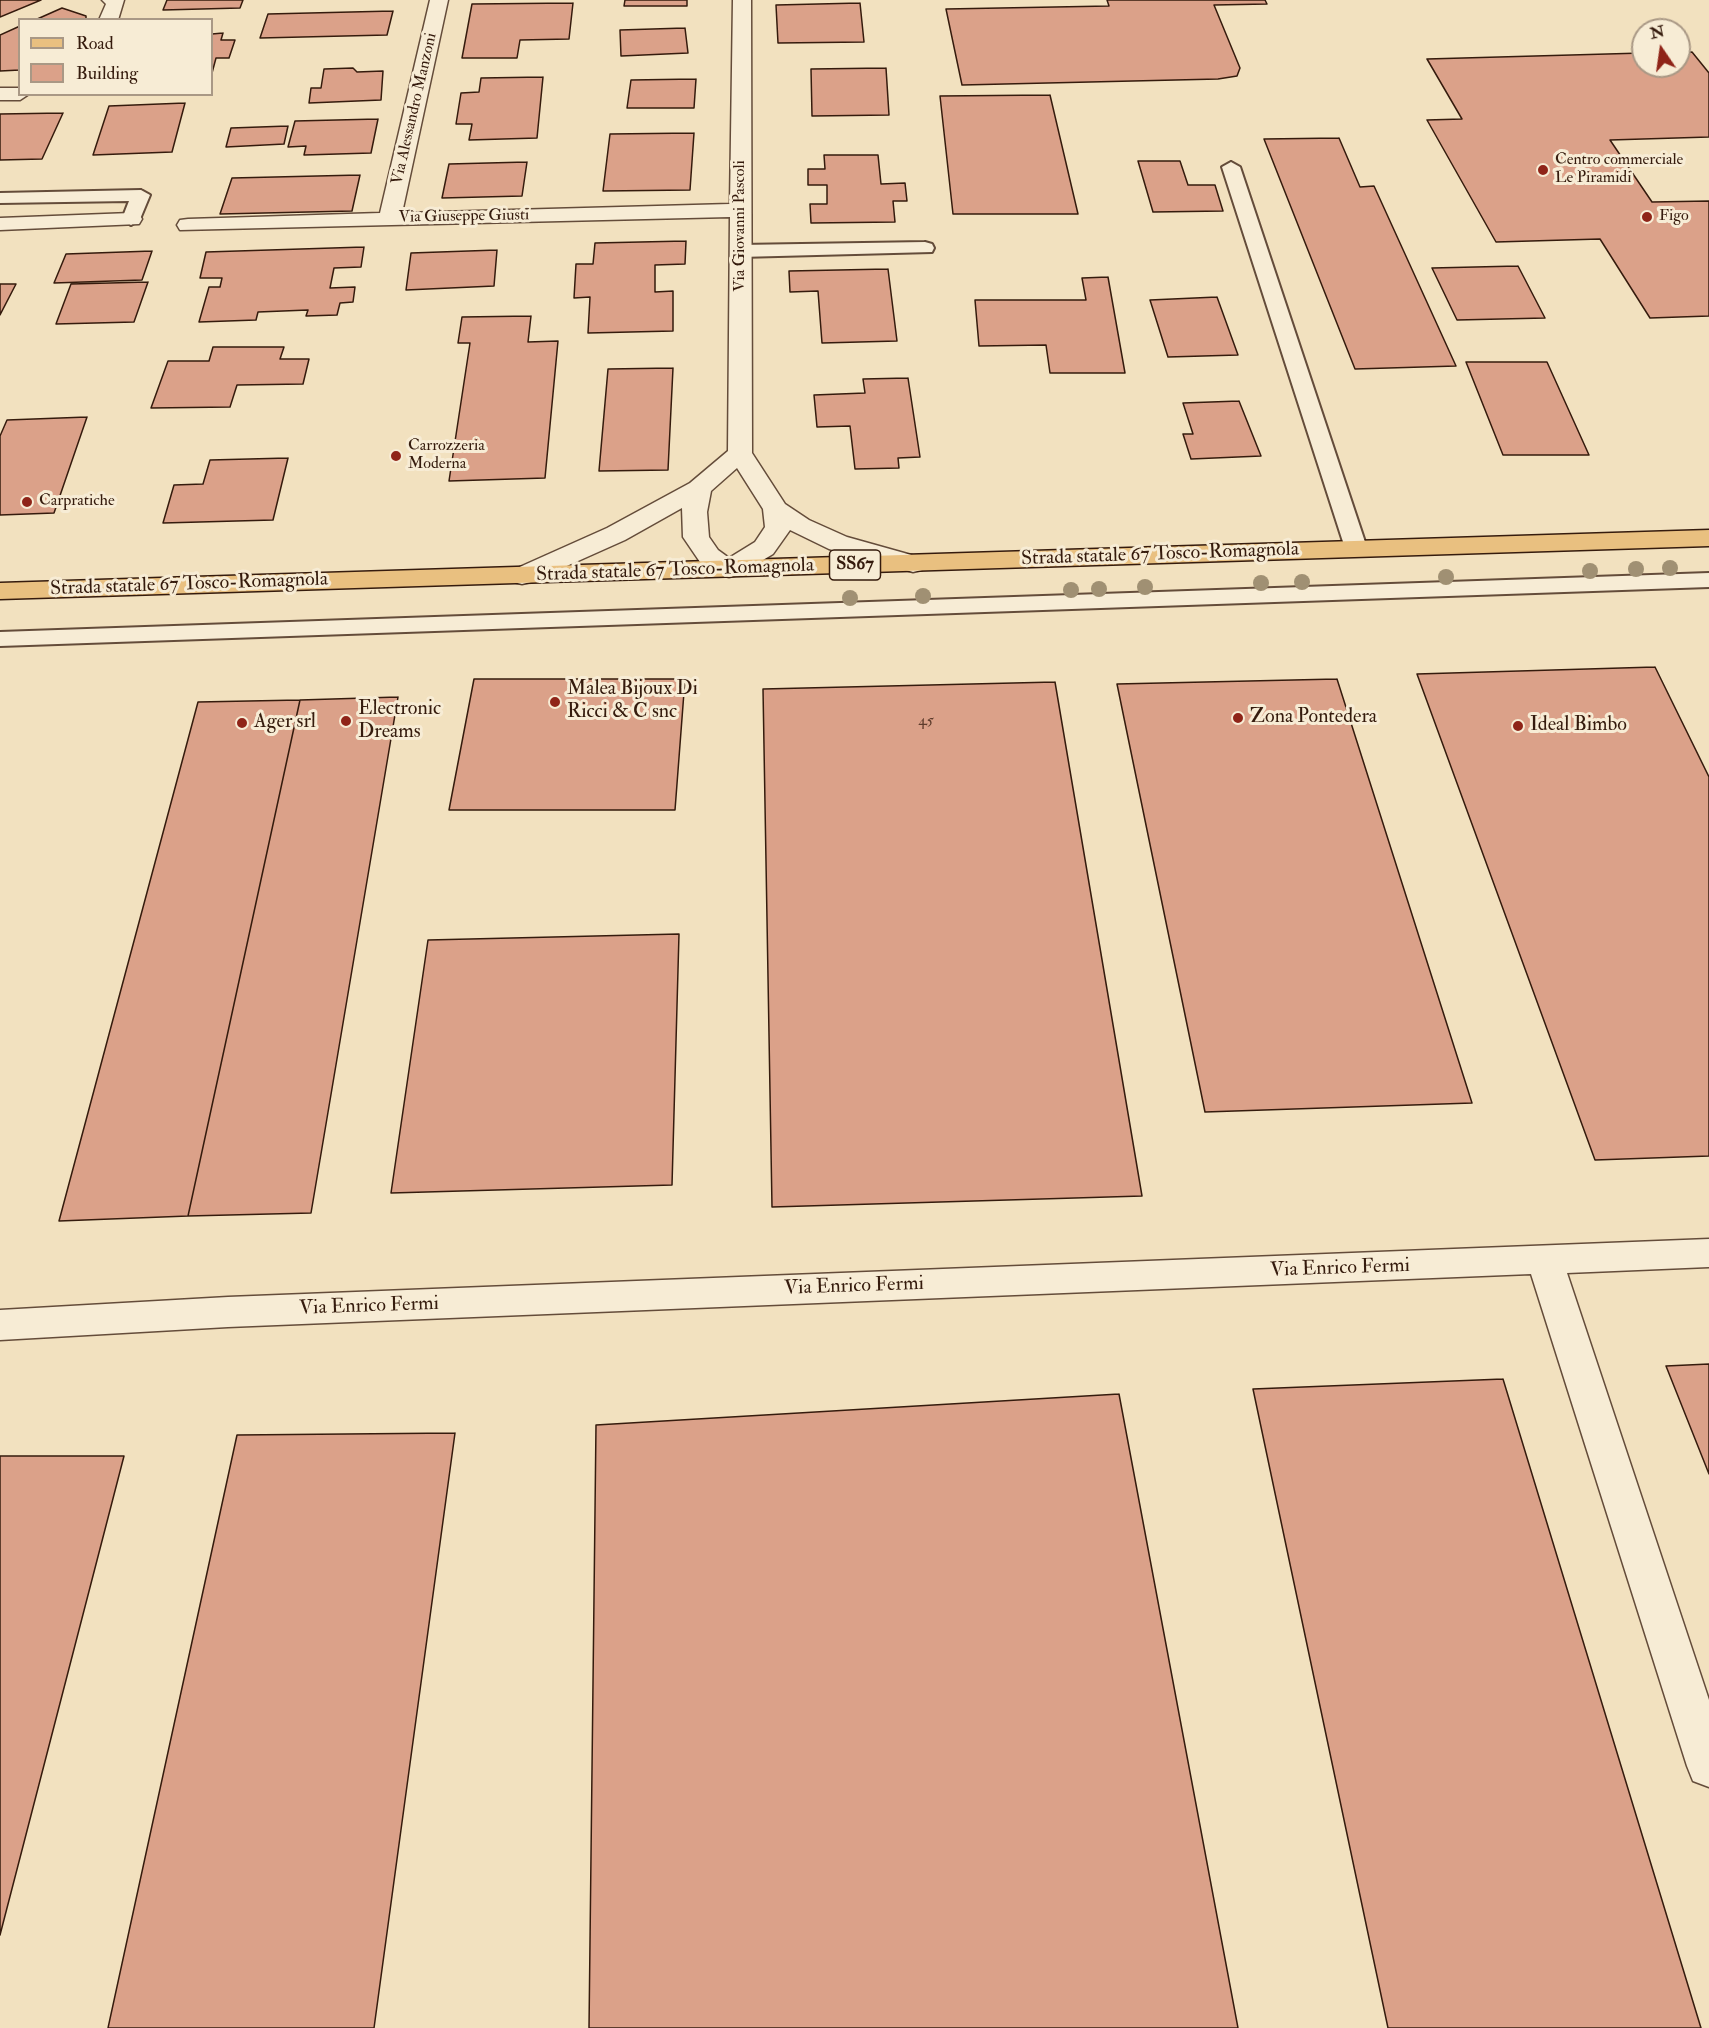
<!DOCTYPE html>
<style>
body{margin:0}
#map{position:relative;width:1709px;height:2028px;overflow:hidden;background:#f2e1bf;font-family:"IM FELL Double Pica",serif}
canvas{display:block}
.legend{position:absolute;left:18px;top:18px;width:195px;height:78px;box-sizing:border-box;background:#f7ecd5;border:2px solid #a99885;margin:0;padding:8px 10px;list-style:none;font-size:18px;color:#351b0d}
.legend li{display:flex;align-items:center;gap:12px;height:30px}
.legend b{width:30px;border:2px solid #a99885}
.north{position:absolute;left:1631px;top:18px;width:60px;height:60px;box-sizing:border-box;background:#f7ecd5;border:2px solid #a99885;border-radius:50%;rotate:347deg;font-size:16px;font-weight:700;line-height:24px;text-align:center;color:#351b0d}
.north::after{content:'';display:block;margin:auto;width:21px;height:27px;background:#8f2418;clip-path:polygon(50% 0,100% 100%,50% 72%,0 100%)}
</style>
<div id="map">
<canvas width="1709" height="2028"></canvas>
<ul class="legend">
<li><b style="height:8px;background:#e9c080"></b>Road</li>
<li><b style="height:16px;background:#dba189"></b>Building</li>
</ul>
<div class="north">N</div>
</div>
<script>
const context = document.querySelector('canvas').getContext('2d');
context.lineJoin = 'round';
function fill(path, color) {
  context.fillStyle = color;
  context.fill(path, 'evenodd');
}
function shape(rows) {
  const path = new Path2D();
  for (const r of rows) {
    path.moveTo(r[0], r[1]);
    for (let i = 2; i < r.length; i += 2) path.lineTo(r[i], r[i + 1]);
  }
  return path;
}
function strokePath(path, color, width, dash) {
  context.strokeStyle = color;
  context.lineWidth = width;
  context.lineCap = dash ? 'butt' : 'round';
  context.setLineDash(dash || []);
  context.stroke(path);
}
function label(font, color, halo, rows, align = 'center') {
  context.font = font + ' "IM FELL Double Pica",serif';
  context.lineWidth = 6;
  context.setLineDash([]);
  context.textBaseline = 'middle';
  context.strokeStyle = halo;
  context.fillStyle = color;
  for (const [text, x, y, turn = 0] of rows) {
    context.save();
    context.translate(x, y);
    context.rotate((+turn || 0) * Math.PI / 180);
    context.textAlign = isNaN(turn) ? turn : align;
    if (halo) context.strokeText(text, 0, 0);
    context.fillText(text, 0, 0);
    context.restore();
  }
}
const building = shape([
 [0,0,41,0,0,17,0,0],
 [167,0,243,0,240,8,163,10,167,0],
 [625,0,687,0,687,6,624,6,625,0],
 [1107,0,1265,0,1267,4,1214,5,1240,68,1237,76,1218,79,962,85,946,9,1109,6,1107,0],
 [573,3,569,39,520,40,517,58,462,58,472,4,573,3],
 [860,3,864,42,778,43,776,5,860,3],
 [62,8,86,16,86,20,35,20,62,8],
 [393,11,387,35,260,38,268,14,393,11],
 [20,26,20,70,0,71,0,35,20,26],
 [685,28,688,53,621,56,620,30,685,28],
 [223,33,221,40,235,40,229,58,216,58,212,73,212,34,223,33],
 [1692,52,1709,73,1709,137,1610,140,1652,202,1709,201,1709,316,1650,318,1600,239,1496,242,1427,120,1462,119,1427,59,1643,53,1643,66,1679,66,1679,53,1692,52],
 [353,68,357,72,383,71,381,100,309,103,311,88,321,88,324,69,353,68],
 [886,68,889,115,812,116,811,69,886,68],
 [543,77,537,138,469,140,472,124,456,124,461,93,479,92,481,78,543,77],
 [696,79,694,108,627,108,631,80,696,79],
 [1050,95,1078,214,953,214,940,96,1050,95],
 [185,103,172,152,93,155,109,106,185,103],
 [63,113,42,159,0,160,0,114,63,113],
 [378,119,371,153,304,155,306,146,288,147,295,121,378,119],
 [288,126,284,144,226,147,231,128,288,126],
 [694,133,690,190,603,191,610,134,694,133],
 [1339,138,1360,187,1374,186,1456,366,1355,369,1264,139,1339,138],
 [824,155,878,155,881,184,905,183,907,201,893,201,895,222,811,223,810,204,827,204,827,185,808,185,808,169,825,169,824,155],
 [1138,161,1180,161,1188,185,1215,185,1223,211,1153,212,1138,161],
 [527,162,522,196,442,198,449,164,527,162],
 [360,175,352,211,220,214,232,178,360,175],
 [686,241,685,264,655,265,655,292,673,291,673,331,588,333,590,297,574,298,576,264,593,264,595,243,686,241],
 [364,247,361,267,334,268,330,288,355,287,353,302,340,303,337,315,306,316,308,310,258,312,256,320,199,322,209,287,220,287,222,278,200,278,206,252,364,247],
 [497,250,494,286,406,290,411,253,497,250],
 [152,251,142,280,54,283,66,254,152,251],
 [1518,266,1545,318,1457,320,1432,268,1518,266],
 [888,269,897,341,822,343,818,291,790,292,789,271,888,269],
 [1108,277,1125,373,1050,373,1046,345,979,346,975,300,1086,300,1082,278,1108,277],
 [148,282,134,322,56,324,71,284,148,282],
 [0,284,16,284,0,315,0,284],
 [1217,297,1238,355,1168,357,1150,300,1217,297],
 [531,316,528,342,558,341,545,478,449,481,470,343,458,343,462,317,531,316],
 [213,347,284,347,280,359,309,359,303,384,237,385,230,407,151,408,168,361,209,361,213,347],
 [1466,362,1547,362,1589,455,1503,455,1466,362],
 [673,368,668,470,599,471,608,369,673,368],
 [908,378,920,457,898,458,899,468,855,469,850,426,817,427,814,395,865,393,863,379,908,378],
 [1239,401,1261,456,1191,459,1183,434,1193,434,1183,403,1239,401],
 [87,417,54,513,0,515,0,436,7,420,87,417],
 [288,458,273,520,163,523,174,485,203,484,210,460,288,458],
 [1655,667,1709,777,1709,1156,1595,1160,1417,674,1655,667],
 [474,679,685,679,675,810,449,810,474,679],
 [1337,679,1472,1103,1205,1112,1117,684,1337,679],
 [1055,682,1142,1196,772,1207,763,689,1055,682],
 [398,697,311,1213,188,1216,300,700,398,697],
 [300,700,188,1216,59,1221,198,702,300,700],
 [679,934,672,1185,391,1193,428,940,679,934],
 [1709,1364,1709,1474,1666,1366,1709,1364],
 [1503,1379,1701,2028,1388,2028,1253,1389,1503,1379],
 [1119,1394,1238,2028,589,2028,596,1425,1119,1394],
 [455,1433,374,2028,108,2028,237,1435,455,1433],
 [0,1456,124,1456,0,1935,0,1456]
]);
fill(building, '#dba189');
strokePath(building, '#351b0d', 1.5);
const service = shape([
 [1231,162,1240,167,1367,548,1364,553,1348,553,1345,548,1222,167,1231,162],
 [141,190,150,195,140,219,131,225,122,219,129,201,0,203,0,193,141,190],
 [925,242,932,244,934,248,932,252,740,257,731,251,740,245,925,242],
 [1709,573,1709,587,0,646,0,632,1709,573]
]);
const minor = shape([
 [102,0,124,0,118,20,99,20,106,4,102,0],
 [430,0,448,0,402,213,730,204,733,0,751,0,752,453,785,504,809,520,847,537,922,558,926,564,922,570,913,572,829,549,790,530,773,554,738,575,729,577,720,575,700,562,683,537,682,508,625,540,531,582,522,584,513,582,509,576,513,570,607,528,690,483,728,451,730,217,180,230,177,225,180,220,188,219,380,213,430,0],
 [737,468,763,509,765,527,755,542,729,558,718,550,709,537,707,512,711,491,737,468],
 [0,88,20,88,20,94,29,94,20,100,0,100,0,88],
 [131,213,139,214,142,219,139,224,0,230,0,218,131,213],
 [1709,1239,1709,1267,1567,1273,1709,1700,1709,1787,1693,1781,1687,1766,1531,1274,228,1327,0,1340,0,1310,228,1297,1709,1239]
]);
const primary = shape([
 [1709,530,1709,546,0,599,0,583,1709,530]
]);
strokePath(service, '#644c3a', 4);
strokePath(minor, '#644c3a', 3);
strokePath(primary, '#351b0d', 3);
fill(service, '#f7ecd5');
fill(minor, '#f7ecd5');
fill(primary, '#e9c080');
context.fillStyle = '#a09073';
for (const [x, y] of [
 [1670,568],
 [1636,569],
 [1590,571],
 [1446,577],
 [1302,582],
 [1261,583],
 [1145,587],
 [1099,589],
 [1071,590],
 [923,596],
 [850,598]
]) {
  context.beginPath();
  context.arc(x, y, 8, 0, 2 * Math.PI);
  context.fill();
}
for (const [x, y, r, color] of [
 [1543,170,6,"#8f2418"],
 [1647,217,6,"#8f2418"],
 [396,456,6,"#8f2418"],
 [27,502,6,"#8f2418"],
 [555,702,6,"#8f2418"],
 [1238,718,6,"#8f2418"],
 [346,721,6,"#8f2418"],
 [242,723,6,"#8f2418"],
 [1518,726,6,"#8f2418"]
]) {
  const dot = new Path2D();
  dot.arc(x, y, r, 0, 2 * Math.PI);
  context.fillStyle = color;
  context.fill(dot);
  strokePath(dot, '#f7ecd5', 2);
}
label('16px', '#351b0d', '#f7ecd5', [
 ["Via Alessandro Manzoni",415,109,-77],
 ["Via Giuseppe Giusti",464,217,-1],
 ["Via Giovanni Pascoli",741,226,-90]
]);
label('16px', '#351b0d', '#f7ecd5', [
 ["Centro commerciale",1555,161],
 ["Le Piramidi",1555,179],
 ["Figo",1659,217],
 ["Carrozzeria",408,447],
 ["Moderna",408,465],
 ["Carpratiche",39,502]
], 'left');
label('16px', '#5e3c2c', null, [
 ["45",926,722]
]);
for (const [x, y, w] of [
 [855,565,51]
]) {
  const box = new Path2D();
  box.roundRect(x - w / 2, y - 15, w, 30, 4.5);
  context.fillStyle = '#f7ecd5';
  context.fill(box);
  strokePath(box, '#351b0d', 1.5);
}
label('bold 18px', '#351b0d', null, [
 ["SS67",855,565]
]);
label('20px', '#351b0d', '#f7ecd5', [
 ["Strada statale 67 Tosco-Romagnola",1160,555,-2],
 ["Strada statale 67 Tosco-Romagnola",675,571,-2],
 ["Strada statale 67 Tosco-Romagnola",189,585,-2],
 ["Via Enrico Fermi",1340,1269,-2],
 ["Via Enrico Fermi",854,1287,-2],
 ["Via Enrico Fermi",369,1307,-2]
]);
label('20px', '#351b0d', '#f7ecd5', [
 ["Malea Bijoux Di",567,690],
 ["Ricci & C snc",567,713],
 ["Electronic",358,710],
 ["Dreams",358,733],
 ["Zona Pontedera",1250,718],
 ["Ager srl",254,723],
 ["Ideal Bimbo",1530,726]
], 'left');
</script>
